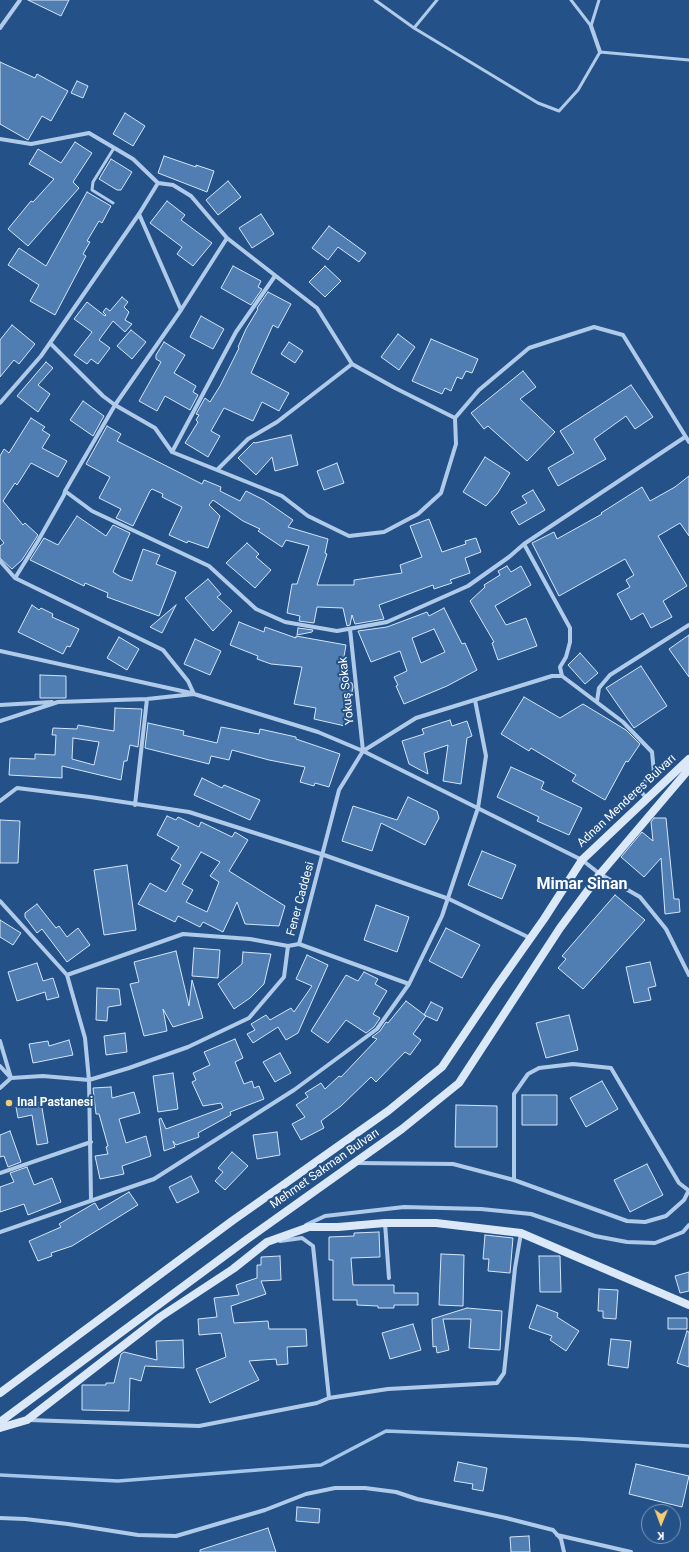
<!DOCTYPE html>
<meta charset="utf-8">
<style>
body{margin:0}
#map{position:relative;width:689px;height:1552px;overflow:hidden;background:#245288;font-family:Roboto,sans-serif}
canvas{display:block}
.north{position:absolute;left:641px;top:1504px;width:40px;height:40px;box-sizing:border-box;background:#245288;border:1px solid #7c97b8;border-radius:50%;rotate:181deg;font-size:11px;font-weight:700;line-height:16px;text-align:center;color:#fff}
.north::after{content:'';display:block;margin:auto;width:14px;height:18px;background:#f4cc74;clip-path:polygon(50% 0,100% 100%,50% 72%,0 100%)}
</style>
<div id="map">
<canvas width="689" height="1552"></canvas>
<div class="north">K</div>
</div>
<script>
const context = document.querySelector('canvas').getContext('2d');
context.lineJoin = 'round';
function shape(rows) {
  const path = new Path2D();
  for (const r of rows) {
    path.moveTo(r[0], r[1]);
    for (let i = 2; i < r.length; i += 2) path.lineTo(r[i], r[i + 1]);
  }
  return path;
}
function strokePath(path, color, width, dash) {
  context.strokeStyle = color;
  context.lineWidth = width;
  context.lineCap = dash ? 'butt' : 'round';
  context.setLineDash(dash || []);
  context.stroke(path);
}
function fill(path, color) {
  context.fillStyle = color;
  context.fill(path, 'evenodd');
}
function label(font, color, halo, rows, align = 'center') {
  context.font = font + ' Roboto,sans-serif';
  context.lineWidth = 4;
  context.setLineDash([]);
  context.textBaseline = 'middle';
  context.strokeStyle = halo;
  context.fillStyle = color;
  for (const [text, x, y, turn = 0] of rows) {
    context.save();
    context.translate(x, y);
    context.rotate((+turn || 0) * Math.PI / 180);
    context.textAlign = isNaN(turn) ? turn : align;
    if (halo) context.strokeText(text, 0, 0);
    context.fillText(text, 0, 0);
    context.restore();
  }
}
strokePath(shape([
 [0,1475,118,1481,321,1465,386,1431,579,1439,689,1446]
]), '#a4c6ea', 3.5);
const building = shape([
 [28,0,69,0,61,16,28,0],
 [0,62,35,78,37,74,68,91,51,121,42,116,28,140,0,124,0,62],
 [77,81,88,86,83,98,71,93,77,81],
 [125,113,145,126,133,146,113,134,125,113],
 [75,142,92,153,73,182,79,188,28,246,8,229,31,201,33,202,54,179,29,164,38,149,61,163,75,142],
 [164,156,196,167,196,165,214,171,207,192,158,173,164,156],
 [111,159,132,172,121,190,117,190,99,179,111,159],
 [228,181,241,197,218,215,206,200,228,181],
 [87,192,111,206,102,223,99,221,87,241,90,242,83,254,86,256,55,315,30,301,39,285,8,265,19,248,46,266,87,192],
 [167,201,185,215,181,220,212,243,193,266,177,254,182,247,150,223,167,201],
 [261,214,274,234,252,248,239,228,261,214],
 [329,226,366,253,359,262,338,247,328,260,312,248,329,226],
 [233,266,261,281,258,287,262,289,251,305,221,288,233,266],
 [325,266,341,281,325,297,309,282,325,266],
 [268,292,291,304,278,328,273,325,251,373,289,393,279,411,262,402,253,421,224,408,211,431,220,436,208,457,185,443,198,422,196,420,199,415,196,414,205,398,210,402,220,386,239,348,238,347,246,329,258,309,257,308,268,292],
 [122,297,128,302,124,307,129,312,125,320,132,324,125,332,113,321,99,340,110,348,98,364,91,359,87,364,74,355,92,332,74,319,87,302,105,316,106,315,103,312,106,308,110,311,122,297],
 [201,316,224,329,213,349,190,337,201,316],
 [12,325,35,344,19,364,14,360,0,377,0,340,12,325],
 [131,330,146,342,132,359,117,346,131,330],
 [398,334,415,347,399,370,381,357,398,334],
 [431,339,478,359,472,373,466,371,462,379,457,377,451,391,445,388,442,394,412,381,431,339],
 [164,342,185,355,174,373,196,386,193,392,198,395,190,410,165,396,157,411,139,401,161,362,156,359,156,355,164,342],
 [289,342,303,351,295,363,281,354,289,342],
 [46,362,53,368,38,385,50,394,38,412,17,396,46,362],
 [523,371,536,387,520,399,555,432,527,461,488,426,484,429,471,413,523,371],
 [631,385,653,417,635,429,626,416,594,439,606,459,558,486,548,468,574,453,560,431,631,385],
 [83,401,104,416,93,436,70,420,83,401],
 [31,418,45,427,42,430,50,435,42,448,67,461,58,477,31,463,17,485,15,483,3,501,23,525,25,523,38,535,22,560,12,569,0,558,0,546,4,543,0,538,0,456,4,449,9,453,31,418],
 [107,426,121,434,117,441,202,484,204,480,221,487,220,491,240,501,246,491,264,500,293,520,288,527,328,539,325,553,327,554,317,585,354,585,354,580,402,573,400,565,422,557,410,526,429,519,442,552,466,544,465,541,476,538,481,552,465,558,470,573,450,580,452,583,434,589,433,585,379,605,384,619,355,624,352,615,350,625,347,626,343,608,317,607,314,623,299,621,300,616,287,613,292,584,297,584,309,546,286,540,282,547,258,531,260,529,243,521,213,500,209,505,220,516,208,548,188,541,187,543,169,535,182,507,162,497,163,494,152,489,150,491,133,526,116,518,121,509,99,498,110,477,86,464,107,426],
 [291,435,298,465,275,471,272,457,256,475,238,458,254,442,255,443,291,435],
 [485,457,510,473,497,494,486,506,463,492,485,457],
 [337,463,344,483,324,490,317,471,337,463],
 [689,476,689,536,680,523,658,536,687,586,663,601,672,617,651,628,643,613,631,620,617,594,630,587,626,580,634,575,625,559,559,596,532,543,554,532,557,539,602,514,601,513,642,487,650,501,675,487,689,476],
 [533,490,545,510,519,525,511,512,527,503,522,496,533,490],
 [77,516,106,536,113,525,130,533,113,572,121,577,132,581,143,549,160,555,156,564,176,572,159,616,107,597,108,593,85,583,84,586,30,560,44,538,58,545,77,516],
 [247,543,259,554,256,557,271,570,255,588,226,563,247,543],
 [507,566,511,572,521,566,531,585,495,606,506,625,526,618,537,646,498,660,492,643,494,642,470,601,485,587,484,585,500,575,498,571,507,566],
 [208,579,221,594,217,597,232,611,213,631,185,598,208,579],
 [32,605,39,610,41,608,53,614,52,617,79,629,70,647,67,646,63,654,18,632,32,605],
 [176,605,162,633,150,627,176,605],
 [444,608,462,644,465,643,477,670,447,686,404,704,396,686,398,685,394,677,407,671,400,651,371,662,358,631,387,627,427,612,429,616,444,608],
 [434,629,445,652,421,663,412,638,434,629],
 [239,622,264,632,265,627,296,638,296,636,346,645,340,680,352,683,353,687,345,726,314,719,316,708,294,704,302,667,271,664,257,659,258,656,230,645,239,622],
 [298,628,313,630,312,632,297,635,298,628],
 [689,635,689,677,669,649,689,635],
 [119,637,139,649,127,670,107,658,119,637],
 [195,639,221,651,210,675,184,664,195,639],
 [580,653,598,673,585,684,568,665,580,653],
 [641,666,667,706,634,728,606,688,641,666],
 [40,675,66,676,66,698,40,698,40,675],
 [524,697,560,718,583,704,626,730,640,744,628,762,626,761,605,800,572,781,576,775,531,748,529,751,501,734,524,697],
 [115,708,142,709,138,747,130,745,127,761,124,761,121,780,62,766,62,778,9,775,10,758,35,759,35,754,55,755,56,735,52,735,53,728,77,729,78,725,114,731,115,708],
 [73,738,99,742,94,765,72,759,73,738],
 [450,720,452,726,467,721,472,736,467,738,461,784,443,781,448,745,424,753,428,774,409,764,402,741,424,734,422,729,450,720],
 [148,723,184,731,183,735,217,743,221,727,259,734,260,729,296,737,296,739,340,754,329,787,315,783,314,786,300,782,305,767,269,760,232,750,229,760,211,756,209,764,145,748,148,723],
 [511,767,544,782,541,789,582,808,569,835,537,821,539,817,497,797,511,767],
 [202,778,222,788,224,785,260,800,250,820,194,795,202,778],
 [408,797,437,811,439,818,425,845,381,823,372,851,342,841,353,806,397,820,408,797],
 [167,816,176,820,178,817,199,827,201,822,232,837,235,832,248,840,229,871,285,906,279,926,245,924,237,902,223,932,203,922,200,927,178,916,175,922,138,904,150,883,166,892,181,865,171,859,179,847,157,835,167,816],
 [201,852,220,862,210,876,219,882,207,912,186,902,193,890,182,884,201,852],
 [654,818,666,818,674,899,679,899,680,912,665,914,661,858,644,877,621,857,642,832,653,841,651,822,654,818],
 [0,820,20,821,18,863,0,863,0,820],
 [482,851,516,865,502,899,468,885,482,851],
 [127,865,136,930,104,935,94,870,127,865],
 [615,895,645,920,583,989,558,968,566,959,562,956,615,895],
 [37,904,56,928,59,926,67,937,78,928,90,945,67,962,42,929,37,933,25,917,25,913,37,904],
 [376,905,409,917,397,952,364,940,376,905],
 [0,920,21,933,13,945,0,937,0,920],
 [446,928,480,945,462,978,429,961,446,928],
 [194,948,220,950,218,978,192,976,194,948],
 [176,951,189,1006,192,980,203,1018,173,1027,163,1009,167,1031,144,1036,130,984,139,982,134,962,176,951],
 [243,952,271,954,264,984,250,998,234,1009,218,984,242,964,243,952],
 [307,955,328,965,298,1033,286,1040,278,1027,253,1043,247,1034,255,1030,251,1024,266,1015,270,1020,291,1008,294,1012,312,986,296,979,307,955],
 [650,962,656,986,648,988,651,1000,634,1003,626,967,650,962],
 [37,963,43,981,53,978,59,997,47,1000,45,992,17,1001,8,972,37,963],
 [364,972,378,979,375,984,387,991,373,1014,380,1018,374,1027,366,1033,346,1020,328,1043,311,1031,346,975,358,981,364,972],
 [97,988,119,989,121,1005,108,1007,107,1021,96,1020,97,988],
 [406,1001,426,1016,413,1034,421,1040,410,1055,405,1052,376,1082,371,1077,341,1106,321,1121,324,1128,301,1140,292,1124,305,1117,296,1105,308,1097,305,1093,321,1083,325,1089,339,1076,341,1077,377,1039,372,1037,380,1031,386,1022,388,1023,406,1001],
 [431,1002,443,1008,437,1021,424,1015,431,1002],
 [569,1015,578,1050,546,1058,536,1023,569,1015],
 [125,1033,127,1052,106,1055,104,1036,125,1033],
 [235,1039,243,1058,235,1062,244,1084,252,1081,254,1088,259,1086,264,1099,230,1112,231,1115,198,1133,199,1137,176,1145,173,1141,175,1147,164,1151,159,1119,161,1118,166,1129,223,1108,221,1103,203,1106,192,1082,196,1080,193,1073,210,1065,204,1052,235,1039],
 [69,1040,73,1055,33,1063,29,1044,48,1041,49,1046,69,1040],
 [280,1053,291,1073,275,1082,263,1062,280,1053],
 [173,1073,178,1109,158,1112,153,1076,173,1073],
 [602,1081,618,1109,586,1127,570,1098,602,1081],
 [111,1087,112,1098,134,1092,140,1113,119,1119,126,1143,146,1136,151,1156,122,1166,124,1174,100,1179,95,1156,108,1154,106,1147,108,1146,99,1114,96,1114,93,1088,111,1087],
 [522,1095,557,1095,557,1125,522,1125,522,1095],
 [41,1102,48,1143,37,1145,32,1115,18,1118,16,1107,41,1102],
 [456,1105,497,1106,497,1147,455,1147,456,1105],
 [10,1131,21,1162,8,1167,4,1156,0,1157,0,1135,10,1131],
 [277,1132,280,1155,257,1159,253,1135,277,1132],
 [232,1152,248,1166,225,1190,215,1181,223,1172,218,1168,232,1152],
 [647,1164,663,1195,630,1212,614,1180,647,1164],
 [27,1167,34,1185,52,1178,61,1202,28,1215,24,1204,0,1212,0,1187,14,1182,10,1173,27,1167],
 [191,1176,199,1192,177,1203,169,1187,191,1176],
 [129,1192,138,1205,72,1246,51,1253,52,1256,38,1261,29,1241,61,1227,59,1224,93,1204,95,1203,99,1210,129,1192],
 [379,1232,380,1257,351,1258,353,1285,394,1285,394,1293,418,1293,418,1305,394,1305,394,1308,378,1308,378,1306,357,1305,357,1300,333,1300,333,1260,329,1260,329,1237,354,1236,354,1233,379,1232],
 [485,1235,513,1238,510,1273,488,1271,489,1259,483,1259,485,1235],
 [441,1254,464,1255,463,1306,439,1305,441,1254],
 [280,1256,281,1280,261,1281,266,1294,231,1306,234,1323,268,1321,269,1329,306,1329,307,1346,287,1347,288,1364,277,1365,276,1359,249,1361,259,1380,210,1403,196,1369,226,1357,221,1333,199,1335,198,1319,217,1317,214,1298,239,1295,236,1285,257,1278,257,1265,261,1265,261,1257,280,1256],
 [539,1256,560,1256,561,1292,540,1292,539,1256],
 [689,1272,689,1291,680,1293,675,1276,689,1272],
 [599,1289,618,1290,616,1319,603,1318,603,1311,598,1311,599,1289],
 [537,1305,558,1313,557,1317,579,1331,566,1351,550,1340,552,1336,529,1328,537,1305],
 [467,1308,502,1311,500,1350,469,1348,471,1319,443,1319,449,1350,437,1353,436,1346,433,1347,432,1319,467,1308],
 [668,1318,687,1318,687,1329,668,1329,668,1318],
 [413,1324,421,1350,390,1359,382,1333,413,1324],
 [687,1331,689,1332,689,1367,677,1363,687,1331],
 [611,1339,631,1341,628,1368,608,1365,611,1339],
 [183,1340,184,1368,145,1366,141,1381,130,1378,129,1411,82,1410,82,1385,106,1385,106,1383,114,1383,121,1354,124,1352,157,1360,156,1341,183,1340],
 [458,1462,487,1468,483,1491,472,1489,473,1484,454,1481,458,1462],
 [636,1464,689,1476,682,1507,629,1494,636,1464],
 [297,1507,320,1509,319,1523,296,1521,297,1507],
 [268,1528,276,1552,200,1552,200,1550,268,1528],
 [529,1536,530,1552,511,1552,510,1537,529,1536]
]);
fill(building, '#507eb2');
strokePath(building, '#d4e5f7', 1);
strokePath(shape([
 [375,0,414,28],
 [437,0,414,28,538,103,559,111,578,90,600,52,689,60],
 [571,0,591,26],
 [591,26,599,0],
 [113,203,92,190,93,182,114,148]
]), '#b0cbe9', 3);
strokePath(shape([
 [591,26,600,52],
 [0,28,20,0],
 [0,139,31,144,89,133,133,159,158,183,173,185,191,196,227,238,317,308,352,364,395,388,455,418],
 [139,214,181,310,115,405,65,491,92,511,209,566,256,609,285,622,337,631,387,622,468,586,509,557,524,544,570,628,570,642,566,657,560,667,562,676],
 [181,310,227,238],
 [50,343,103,396,115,405,155,428,172,452,282,496,308,516,349,536,384,532,418,514,441,493,456,444,455,418,479,390,529,348,594,327,623,335,689,442],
 [0,403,41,356,139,214,158,183],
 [172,452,236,332,275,276],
 [218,469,248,439,277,422,352,364],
 [524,544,685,437],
 [0,561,15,578,163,650,188,681,194,694],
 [15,578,38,541,64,495,65,491],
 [350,629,363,751],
 [0,651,191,693],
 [597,701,599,688,610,675,689,625],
 [0,705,52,702],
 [0,721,58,702,147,699,194,694,318,732,363,751,582,860,600,874,640,897,666,929,689,975],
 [0,801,17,788,90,797,189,812,324,855,449,899,530,938],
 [135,805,147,699],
 [0,901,67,975,85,1038,89,1080,91,1200],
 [299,944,409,984],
 [67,975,183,934,250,939,288,946],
 [0,1041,11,1078],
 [0,1066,9,1076],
 [0,1088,11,1078,43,1076,89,1080,129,1068,188,1047,249,1018,284,977,288,946,299,944,339,790,363,751,416,718,552,676,562,676,623,722,652,752,654,773,641,785,639,789,647,799],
 [356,1163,453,1164,514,1180,627,1221,645,1222,666,1216,684,1200,689,1190],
 [0,1173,91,1142],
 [514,1180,514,1094,528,1074,539,1068,573,1064,611,1068,679,1183,688,1190],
 [385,1223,389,1278],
 [306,1225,325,1216,404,1207,481,1209,531,1214,595,1236,627,1242,655,1243,683,1232,689,1225],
 [0,1232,154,1179,294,1090,377,1029,409,984,442,916,478,808,486,756,475,700],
 [280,1241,302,1238,313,1246,329,1398],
 [29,1420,199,1426,317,1403,329,1398,388,1389,497,1383,504,1373,515,1268,521,1233],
 [0,1518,25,1519,68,1524,138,1535,176,1536,265,1510,306,1494,335,1488,365,1488,396,1492,417,1499,506,1518,553,1530,561,1539,564,1552],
 [557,1535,631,1552]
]), '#b0cbe9', 4);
strokePath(shape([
 [0,1393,232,1221,388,1111,442,1067,496,987,544,919,582,860,689,759],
 [0,1422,246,1240,402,1129,459,1083,560,928,600,874,689,769],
 [0,1428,27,1420,160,1317,233,1269,267,1242,309,1227,338,1227,385,1223,436,1223,521,1233,689,1305]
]), '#dbe8f8', 8);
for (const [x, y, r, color] of [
 [9,1103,4,"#f4cc74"]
]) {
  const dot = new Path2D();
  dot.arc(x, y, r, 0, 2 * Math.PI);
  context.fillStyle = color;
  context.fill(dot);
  strokePath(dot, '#245288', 1.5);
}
label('12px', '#fff', '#245288', [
 ["Yokuş Sokak",347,691,-96],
 ["Adnan Menderes Bulvarı",627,801,-43],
 ["Fener Caddesi",301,899,-75],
 ["Mehmet Sakman Bulvarı",325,1169,-35]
]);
label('bold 12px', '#fff', '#245288', [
 ["Inal Pastanesi",17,1103]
], 'left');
label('bold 16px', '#fff', '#245288', [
 ["Mimar Sinan",582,885]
]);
</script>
